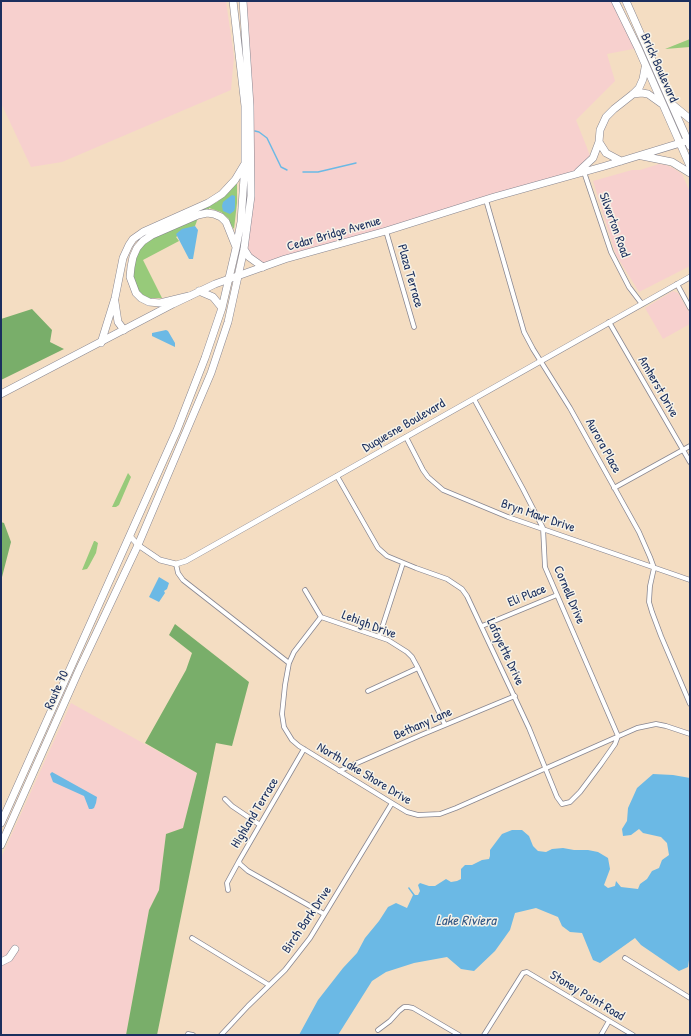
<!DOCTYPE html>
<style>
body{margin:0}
#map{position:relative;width:691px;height:1036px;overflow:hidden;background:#f4ddc2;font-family:"Patrick Hand",sans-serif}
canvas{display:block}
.frame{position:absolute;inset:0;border:2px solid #1b2f5e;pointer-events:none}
</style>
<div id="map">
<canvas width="691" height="1036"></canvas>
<div class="frame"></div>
</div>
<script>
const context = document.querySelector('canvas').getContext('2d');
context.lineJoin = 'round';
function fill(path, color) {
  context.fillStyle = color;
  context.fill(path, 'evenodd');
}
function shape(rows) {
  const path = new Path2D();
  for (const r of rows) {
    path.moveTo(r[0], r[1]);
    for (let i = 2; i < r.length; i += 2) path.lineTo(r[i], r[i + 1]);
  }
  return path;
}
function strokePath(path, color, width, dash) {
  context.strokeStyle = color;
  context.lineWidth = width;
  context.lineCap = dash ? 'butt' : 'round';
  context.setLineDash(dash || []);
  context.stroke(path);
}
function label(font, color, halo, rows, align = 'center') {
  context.font = font + ' "Patrick Hand",sans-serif';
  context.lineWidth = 3;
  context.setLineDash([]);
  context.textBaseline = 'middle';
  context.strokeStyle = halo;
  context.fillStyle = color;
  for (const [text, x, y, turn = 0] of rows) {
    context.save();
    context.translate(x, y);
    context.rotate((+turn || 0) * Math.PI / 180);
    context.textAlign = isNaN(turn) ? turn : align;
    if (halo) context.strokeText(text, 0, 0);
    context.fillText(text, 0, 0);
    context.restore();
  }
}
fill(shape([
 [1,1,226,1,234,57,231,90,62,162,31,167,1,103],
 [243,1,615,1,638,48,607,54,615,81,576,120,591,158,573,175,263,267,244,249,251,196],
 [659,164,666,165,673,168,682,174,690,192,690,266,639,292,616,255,593,181,632,170,640,170],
 [673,291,678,293,690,314,690,324,663,339,645,308],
 [71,703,197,773,183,828,166,834,159,890,149,910,126,1035,1,1035,1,858]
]), '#f7d0ce');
fill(shape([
 [690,39,690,47,665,49],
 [237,183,237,203,234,229,228,221,229,219,221,212,209,208,209,211,164,227,217,202,228,193],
 [198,218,195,226,176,237,179,241,143,260,162,298,152,298,151,300,146,298,138,291,134,278,133,271,136,257,139,251,144,245,153,238],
 [128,473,131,477,119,505,116,507,112,507],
 [94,541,95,541,98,543,96,553,89,566,87,569,82,570]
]), '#97ca7a');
fill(shape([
 [32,309,52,330,50,342,64,349,1,380,1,319],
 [1,522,4,523,11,542,1,581],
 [175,624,249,682,232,746,216,743,157,1035,126,1035,149,910,159,890,166,834,183,828,197,773,145,743,186,670,192,653,169,635]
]), '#79ae6a');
fill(shape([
 [232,195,235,196,235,208,234,211,230,214,223,211,222,206,223,202],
 [195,226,198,230,193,259,189,259,176,234,182,229],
 [166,330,168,331,175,343,175,347,152,336,152,333],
 [159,577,169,583,167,589,164,591,165,593,159,602,149,597],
 [52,772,97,797,96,803,94,808,92,809,89,809,84,796,53,782,50,774],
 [653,774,673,775,690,778,690,953,688,967,679,971,641,945,635,938,600,963,593,960,582,933,570,932,562,926,558,917,536,908,515,913,510,930,495,951,474,971,461,969,447,957,414,963,386,972,372,981,338,1035,299,1035,318,1000,343,968,357,953,365,938,379,921,388,907,396,903,407,908,413,895,408,888,409,887,415,895,418,895,420,891,418,885,420,883,429,886,435,886,446,879,451,882,457,881,461,879,461,869,465,865,472,865,482,860,489,859,490,856,490,850,502,834,512,830,522,830,529,836,533,846,538,851,546,852,552,849,563,848,574,850,588,850,598,852,608,858,610,869,604,885,608,888,615,886,616,881,621,887,638,889,640,884,647,879,652,871,659,868,662,860,669,855,667,843,661,837,643,833,639,829,631,835,623,836,622,829,627,821,628,808,633,797,637,788]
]), '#6bb9e5');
strokePath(shape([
 [255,131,259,132,267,138,281,167,287,170],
 [303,172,318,172,356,163]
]), '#6bb9e5', 1.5);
const minor = shape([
 [584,172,611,252,629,287,642,304],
 [486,200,524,332,533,349,570,408,639,532,650,557,654,568,650,586,649,602,652,612,661,636,690,704],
 [386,231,414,327],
 [677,284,690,308],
 [609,322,690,462],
 [406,437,423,470,428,477,443,490,508,517,690,580],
 [337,476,378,548,387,556,416,568,447,579,462,589,467,596,529,728,557,797,562,804,570,802,580,792,601,764,615,744,618,736,545,567,543,528,523,489,474,399],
 [614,488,690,446],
 [176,564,178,573,183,580,289,663,285,685,282,714,284,727,292,740,299,746,392,803,407,812,418,815,440,814,456,808,637,728,656,724,666,726,690,734],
 [305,590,321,617],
 [321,617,388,640,407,652,412,657,418,668,445,725],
 [482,626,557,595],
 [379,637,403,563],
 [289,663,294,652,321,617],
 [368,691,418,668],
 [304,749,239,861,240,864,248,871,324,914],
 [339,771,421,735,515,696],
 [225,799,232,806,260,825],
 [228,890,227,883,239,861],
 [192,938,269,985],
 [625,958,690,998],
 [378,1030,390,1021,399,1011,404,1007,408,1007,413,1008,459,1035],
 [188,1034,193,1035],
 [221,1035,248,1006,285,970,310,938,392,803],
 [484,1035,523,973,527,972,633,1035],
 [601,1035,609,1021]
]);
const tertiary = shape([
 [130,536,138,545,160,560,176,564,186,561,690,277]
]);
const primary = shape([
 [615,1,638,48,690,166],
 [626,1,690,146],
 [633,94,642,93,648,94,662,104],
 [673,105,690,119],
 [599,142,606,153,621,161],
 [642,156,672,162,690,173],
 [578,172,593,158,599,142,600,130,606,117,614,109,633,94,639,88,643,79,645,68],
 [1,394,173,304,215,284,285,259,386,231,494,197,605,166,690,140]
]);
const trunk = shape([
 [244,249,249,257,263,267],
 [199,291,213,297,222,308],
 [189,296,160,303,149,302,141,298,136,293,130,277,131,267,133,257,137,248,143,241,152,235,198,215,207,213,214,214,221,217,226,222,236,247],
 [115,302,118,322,124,330],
 [101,343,115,298,123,258,129,245,133,239,143,232,208,203,222,194,235,180,244,165],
 [1,823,177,430,205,358,222,308,236,248,241,222,245,163,245,106,233,1],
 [1,845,79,670,138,545,211,373,228,322,244,249,251,196,250,106,243,1],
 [1,962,9,958,15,949]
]);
strokePath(minor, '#888690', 5.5);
strokePath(tertiary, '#888690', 6);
strokePath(primary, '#888690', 8);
strokePath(trunk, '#888690', 8);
strokePath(minor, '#fff', 4);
strokePath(tertiary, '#fff', 5);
strokePath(primary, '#fff', 7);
strokePath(trunk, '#fff', 7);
label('13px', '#1b2f5e', '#f7f3e8', [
 ["Brick Boulevard",659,68,66],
 ["Silverton Road",614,225,70],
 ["Cedar Bridge Avenue",334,234,-16],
 ["Plaza Terrace",410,276,74],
 ["Amherst Drive",658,387,60],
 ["Duquesne Boulevard",404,426,-30],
 ["Aurora Place",603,446,61],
 ["Bryn Mawr Drive",538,516,19],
 ["Cornell Drive",569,595,67],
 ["Eli Place",527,596,-22],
 ["Lehigh Drive",369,625,21],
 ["Lafayette Drive",505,652,65],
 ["Route 70",57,690,-66],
 ["Bethany Lane",423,724,-24],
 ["North Lake Shore Drive",364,774,31],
 ["Highland Terrace",255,813,-59],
 ["Birch Bark Drive",307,920,-56],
 ["Stoney Point Road",587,996,31]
]);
label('italic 14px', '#335886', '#f7f3e8', [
 ["Lake Riviera",466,921]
]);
</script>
